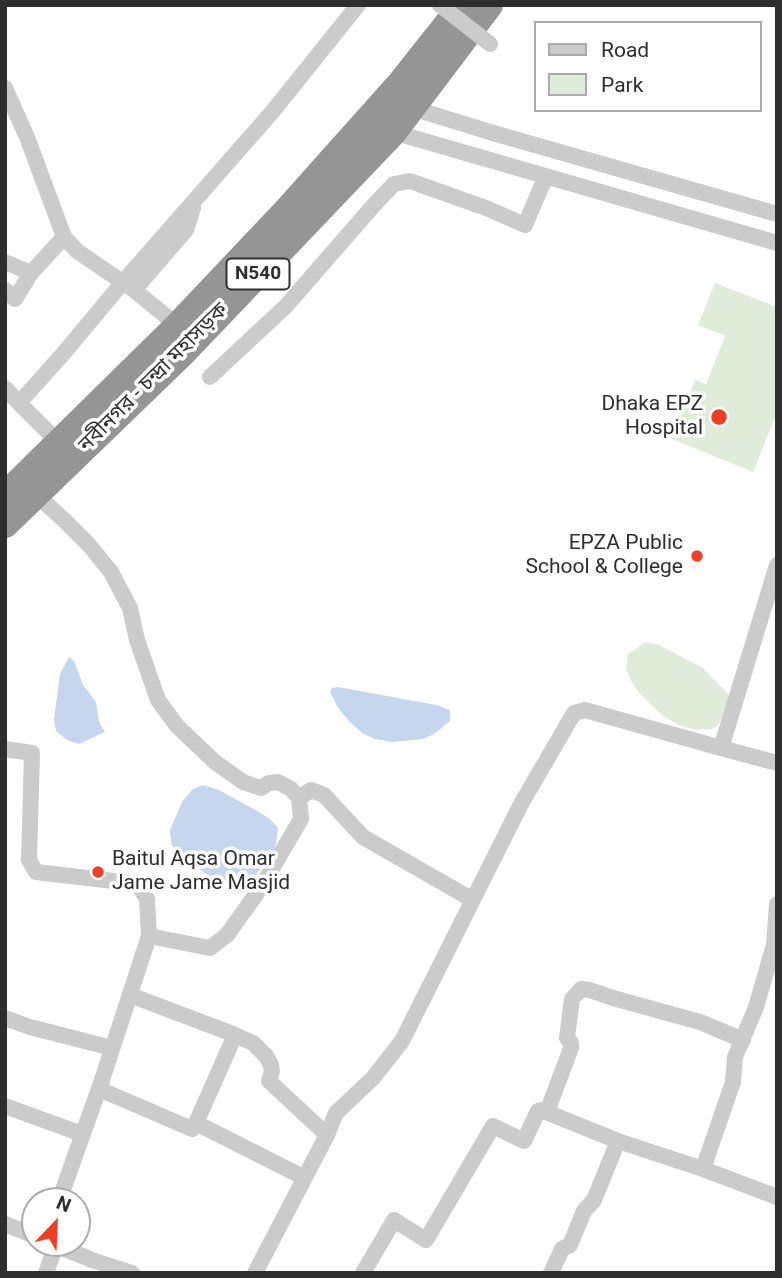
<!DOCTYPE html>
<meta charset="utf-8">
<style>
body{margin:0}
#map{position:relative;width:782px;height:1278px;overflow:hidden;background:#fff;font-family:Roboto,sans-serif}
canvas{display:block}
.frame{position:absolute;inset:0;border:7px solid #2e2e2e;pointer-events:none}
.legend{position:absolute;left:534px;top:21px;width:228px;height:91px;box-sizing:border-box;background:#fff;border:2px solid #ababab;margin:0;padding:9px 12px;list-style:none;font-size:21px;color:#2e2e2e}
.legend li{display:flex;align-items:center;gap:14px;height:35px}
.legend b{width:35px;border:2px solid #ababab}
.north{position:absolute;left:21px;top:1187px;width:70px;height:70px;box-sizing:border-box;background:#fff;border:2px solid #ababab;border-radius:50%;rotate:23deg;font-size:19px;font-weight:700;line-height:28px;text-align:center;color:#2e2e2e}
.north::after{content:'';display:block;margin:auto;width:24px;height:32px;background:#f13d23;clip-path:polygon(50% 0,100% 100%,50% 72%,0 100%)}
</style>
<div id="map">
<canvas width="782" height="1278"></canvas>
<div class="frame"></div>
<ul class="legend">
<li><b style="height:9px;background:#cbcbcb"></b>Road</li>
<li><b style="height:19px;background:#e0ecda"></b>Park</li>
</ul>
<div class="north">N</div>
</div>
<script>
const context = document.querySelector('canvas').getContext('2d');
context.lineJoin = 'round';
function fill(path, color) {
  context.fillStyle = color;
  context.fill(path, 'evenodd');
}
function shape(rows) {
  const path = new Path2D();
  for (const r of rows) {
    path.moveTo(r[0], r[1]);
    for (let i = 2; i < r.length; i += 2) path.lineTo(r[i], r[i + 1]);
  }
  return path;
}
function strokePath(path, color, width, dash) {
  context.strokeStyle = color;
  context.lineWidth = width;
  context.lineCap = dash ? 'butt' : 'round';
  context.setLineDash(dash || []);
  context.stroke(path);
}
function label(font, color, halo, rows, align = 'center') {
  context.font = font + ' Roboto,"Noto Sans Bengali",sans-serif';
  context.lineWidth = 7;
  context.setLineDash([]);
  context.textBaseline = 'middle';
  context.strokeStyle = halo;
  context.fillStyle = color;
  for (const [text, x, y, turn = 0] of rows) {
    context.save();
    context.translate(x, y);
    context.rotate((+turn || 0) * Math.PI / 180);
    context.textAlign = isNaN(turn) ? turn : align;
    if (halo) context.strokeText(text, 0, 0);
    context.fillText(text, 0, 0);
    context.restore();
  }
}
fill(shape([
 [715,283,777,307,777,413,753,472,672,439,695,380,706,384,725,336,698,325],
 [646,642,659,645,703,668,728,694,728,703,719,724,713,729,696,730,678,725,662,715,640,694,631,681,626,669,628,654]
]), '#e0ecda');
fill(shape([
 [69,657,74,661,83,685,96,702,99,722,105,732,79,744,67,740,56,731,54,719,60,674],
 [338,687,436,705,450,710,450,721,434,734,423,739,392,742,375,739,362,733,349,721,338,708,330,692,332,688],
 [203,785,219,790,259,812,270,819,278,828,276,844,272,856,251,880,239,884,209,876,177,853,171,843,170,830,182,802,193,789]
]), '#c5d6ee');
strokePath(shape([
 [5,88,27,137,64,237,77,251,134,290],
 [412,108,493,133,777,214],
 [393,132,777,243],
 [5,262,31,273,64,237],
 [5,290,15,299,31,273],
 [178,326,134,290,186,230,193,208],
 [210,377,286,306,373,206,394,184,410,181,486,208,525,225,546,176],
 [5,388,19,403],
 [59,443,19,403,63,354,123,282,273,111,358,5],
 [35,494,63,519,89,545,111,572,130,608,137,640,158,700,177,726,215,762,243,782,261,788,269,783,278,782,291,789,299,798,301,819,262,886,227,935,210,948,149,936,101,1083,59,1201],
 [777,565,721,748,777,763],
 [5,749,32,753,29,860,36,872,131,883,139,886,147,899,149,936],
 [299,798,311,790,324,795,363,837,473,900],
 [777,904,774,945,756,1007,735,1057,733,1082,703,1169,777,1197],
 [130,995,233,1034,253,1043,266,1056,271,1065,272,1071,269,1081,327,1135],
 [5,1018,30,1027,112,1048],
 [99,1089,192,1129,196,1123,305,1178],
 [5,1106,82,1134],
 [547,1112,571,1048,571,1043,567,1038,572,999,581,989,590,990,613,998,700,1022,743,1040],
 [196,1123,235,1035],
 [5,1224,35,1236],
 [51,1243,92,1260,132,1273],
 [46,1273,56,1245],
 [255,1273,327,1135,336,1113,373,1078,402,1041,521,804,574,713,585,710,721,748],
 [363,1273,394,1220,426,1240,493,1126,524,1141,538,1111,541,1110,618,1141],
 [551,1273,562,1249,570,1245,584,1211,594,1200,618,1141,703,1169]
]), '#cbcbcb', 16);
strokePath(shape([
 [5,496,178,326,285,213,402,82,463,5],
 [5,524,180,355,393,132,489,5]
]), '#959595', 28);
strokePath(shape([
 [440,5,490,44]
]), '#cbcbcb', 16);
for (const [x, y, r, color] of [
 [719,417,9,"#f13d23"],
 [697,556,7,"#f13d23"],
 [98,872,7,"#f13d23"]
]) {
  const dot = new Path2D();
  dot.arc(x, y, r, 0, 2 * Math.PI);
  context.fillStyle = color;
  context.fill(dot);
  strokePath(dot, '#fff', 2.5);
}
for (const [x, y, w] of [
 [258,274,63]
]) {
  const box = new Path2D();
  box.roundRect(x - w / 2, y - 15.5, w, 31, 5);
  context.fillStyle = '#fff';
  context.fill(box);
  strokePath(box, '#2e2e2e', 2);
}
label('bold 19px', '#2e2e2e', null, [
 ["N540",258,274]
]);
label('21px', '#2e2e2e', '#fff', [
 ["নবীনগর - চন্দ্রা মহাসড়ক",154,378,-45]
]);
label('21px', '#2e2e2e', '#fff', [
 ["Dhaka EPZ",703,405],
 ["Hospital",703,429],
 ["EPZA Public",683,544],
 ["School & College",683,568],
 ["Baitul Aqsa Omar",112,860,"left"],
 ["Jame Jame Masjid",112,884,"left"]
], 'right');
</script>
